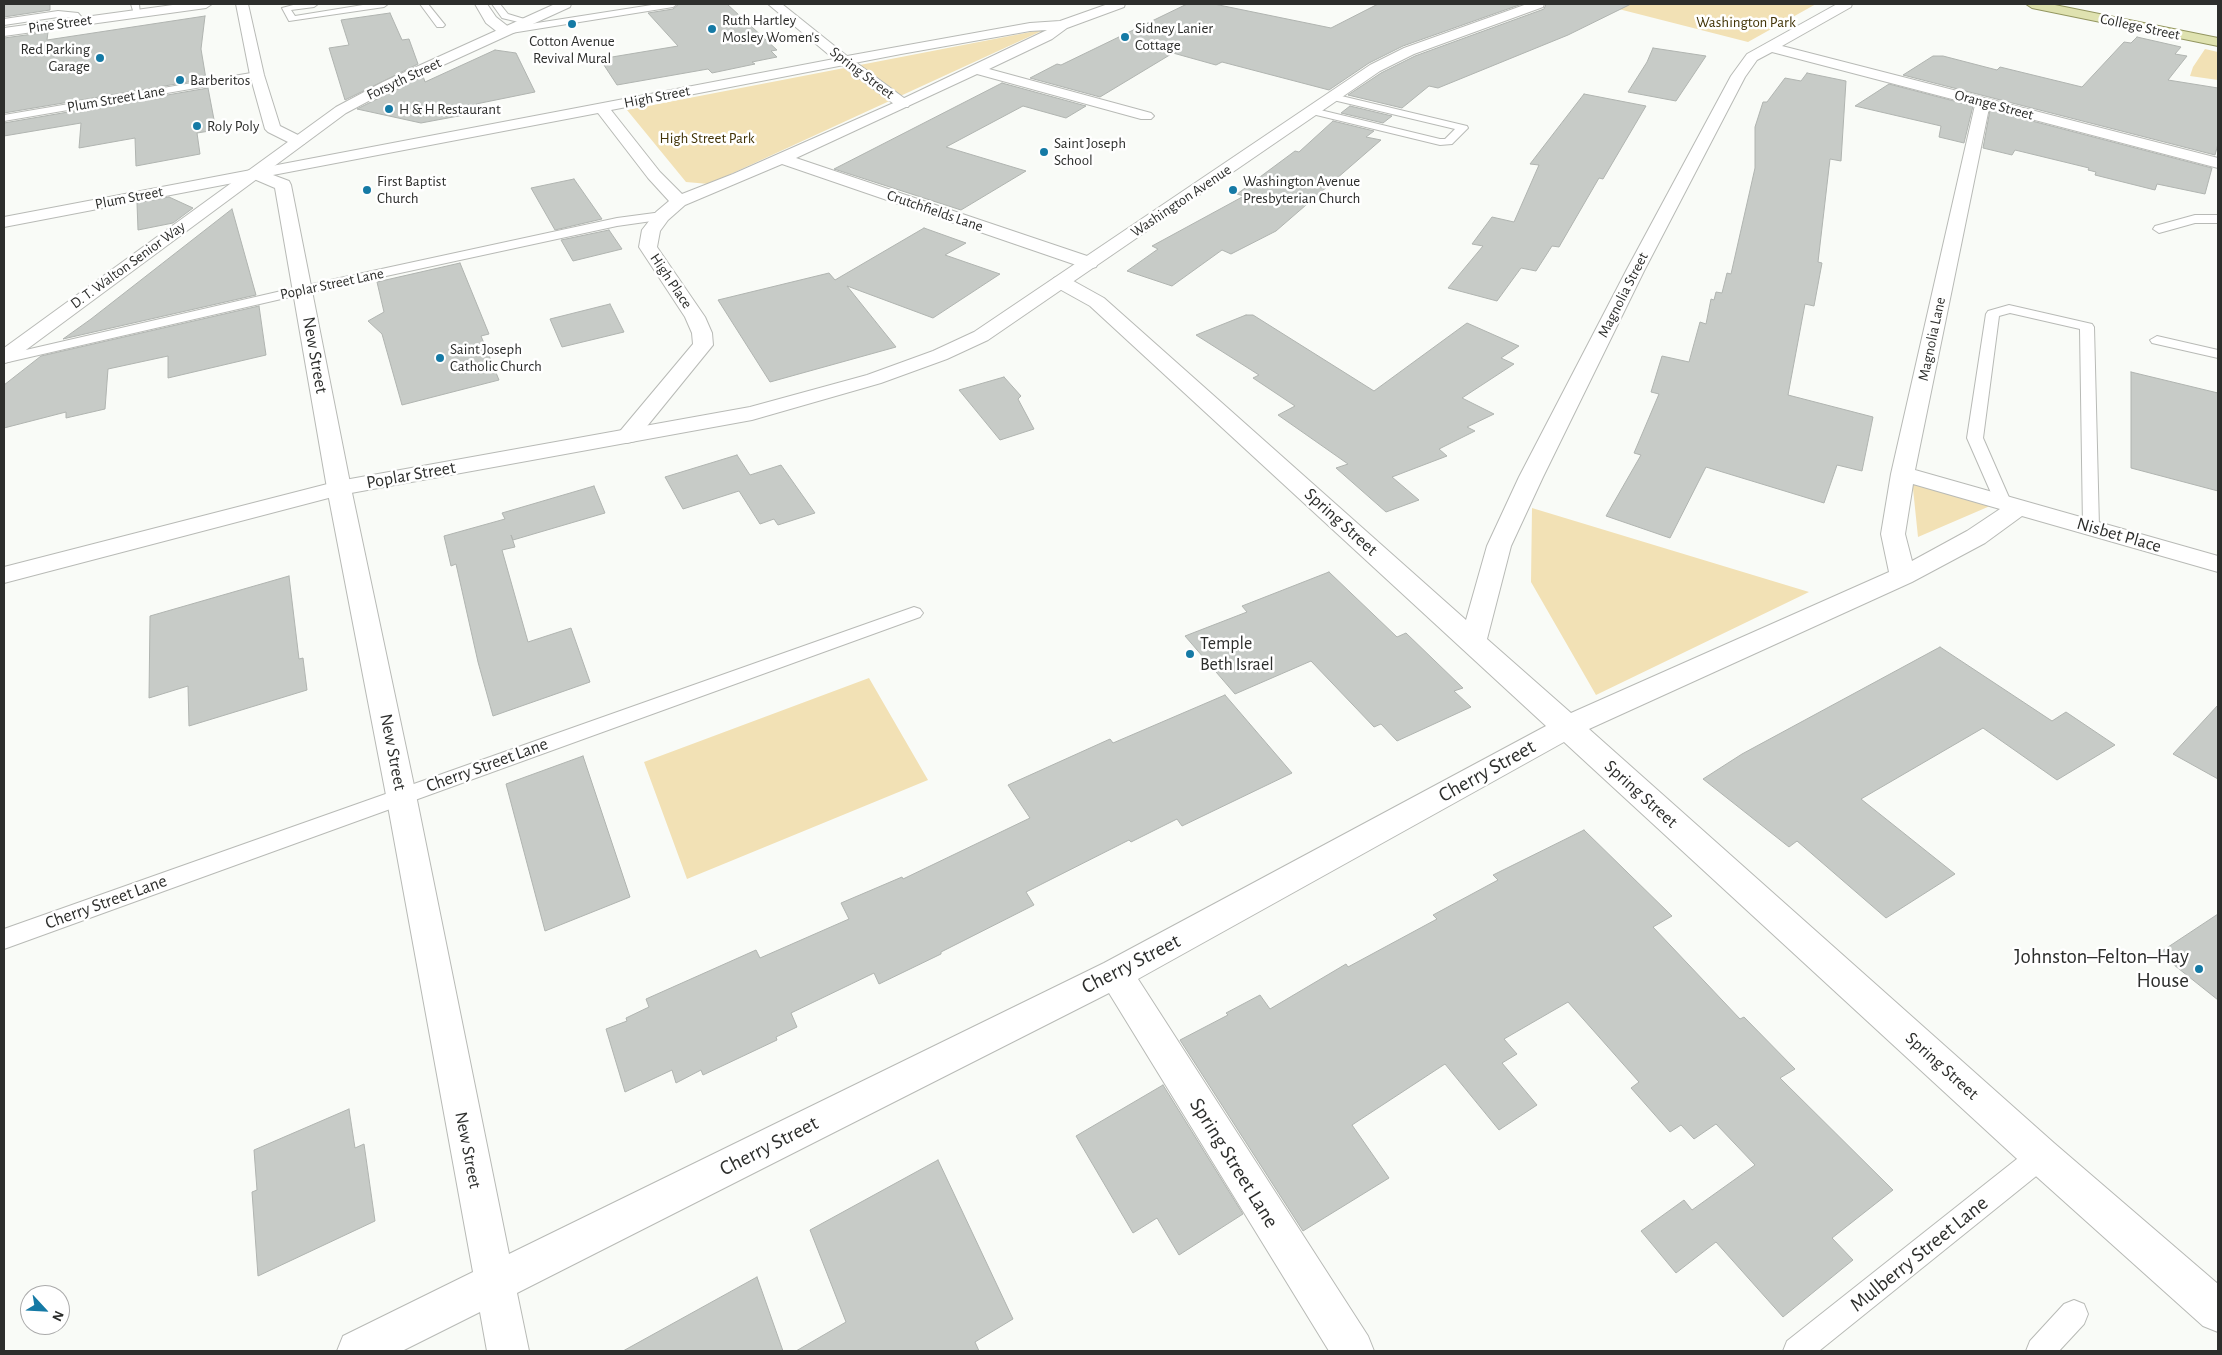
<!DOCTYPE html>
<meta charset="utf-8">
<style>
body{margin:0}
#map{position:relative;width:2222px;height:1355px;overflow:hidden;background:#f9fbf7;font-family:"Alegreya Sans",sans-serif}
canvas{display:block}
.frame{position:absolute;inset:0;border:5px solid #2d2e2c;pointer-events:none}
.north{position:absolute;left:20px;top:1285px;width:50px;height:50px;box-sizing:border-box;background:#fff;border:1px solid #ababab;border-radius:50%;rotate:115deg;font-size:14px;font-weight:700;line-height:20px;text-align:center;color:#2d2e2c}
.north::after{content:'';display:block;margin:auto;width:18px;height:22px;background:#157aa5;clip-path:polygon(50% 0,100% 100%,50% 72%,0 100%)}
</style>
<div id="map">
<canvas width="2222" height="1355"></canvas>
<div class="frame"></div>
<div class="north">N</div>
</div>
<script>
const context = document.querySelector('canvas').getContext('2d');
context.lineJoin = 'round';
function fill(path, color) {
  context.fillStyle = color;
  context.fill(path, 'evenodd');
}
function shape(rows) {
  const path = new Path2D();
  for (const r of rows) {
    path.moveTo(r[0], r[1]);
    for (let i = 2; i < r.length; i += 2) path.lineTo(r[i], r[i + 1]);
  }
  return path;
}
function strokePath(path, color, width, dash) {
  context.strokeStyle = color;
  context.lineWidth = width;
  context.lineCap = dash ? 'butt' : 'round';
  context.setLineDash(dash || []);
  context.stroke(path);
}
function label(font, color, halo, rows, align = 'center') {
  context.font = font + ' "Alegreya Sans",sans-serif';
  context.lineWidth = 5;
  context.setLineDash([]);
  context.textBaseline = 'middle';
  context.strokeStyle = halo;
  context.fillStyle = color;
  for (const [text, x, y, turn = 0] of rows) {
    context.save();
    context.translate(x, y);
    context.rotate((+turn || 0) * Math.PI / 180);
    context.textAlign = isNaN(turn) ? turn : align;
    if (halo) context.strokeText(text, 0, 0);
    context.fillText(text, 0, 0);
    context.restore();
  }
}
fill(shape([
 [1599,4,1816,4,1748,42],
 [1046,29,709,184,686,182,627,110],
 [2205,49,2218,52,2218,80,2190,76,2193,67],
 [1912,479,1997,503,1918,537],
 [1532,508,1809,592,1596,695,1531,582],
 [869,678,928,780,687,879,644,762]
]), '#f2e1b5');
const building = shape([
 [4,4,50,4,50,10,4,17,4,4],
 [679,4,727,4,777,50,771,51,777,57,752,62,755,64,712,73,708,69,617,85,600,59,678,46,648,13,673,9,679,4],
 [1187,4,1214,4,1331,28,1378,4,1522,4,1403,46,1369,63,1329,90,1222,62,1216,65,1173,53,1100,97,1030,78,1057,64,1061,65,1187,4],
 [1546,4,1631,4,1568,35,1438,88,1429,86,1402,108,1348,95,1381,73,1415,56,1544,9,1546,4],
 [390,13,402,40,409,39,418,64,345,100,329,48,349,45,341,20,390,13],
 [205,16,201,49,206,79,4,113,4,38,48,32,47,40,205,16],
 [2137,37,2181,47,2175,54,2187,56,2168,80,2218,88,2218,144,2215,155,1903,75,1933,56,1943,56,1997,70,2000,67,2082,87,2124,42,2131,43,2137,37],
 [1653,48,1706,56,1676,101,1628,92,1647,62,1653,48],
 [495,50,516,53,535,92,476,104,480,112,421,123,357,109,423,76,425,82,495,50],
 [1807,73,1846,81,1841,161,1830,159,1818,262,1822,263,1814,306,1805,304,1788,395,1873,417,1862,471,1837,465,1824,503,1706,467,1670,538,1606,516,1641,455,1634,453,1659,394,1651,392,1662,356,1689,362,1700,322,1706,324,1711,299,1714,300,1716,292,1722,293,1727,273,1731,274,1755,168,1755,127,1763,102,1767,102,1785,78,1801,81,1807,73],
 [1002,83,1086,106,1066,118,1023,106,946,147,1026,171,961,210,834,169,1002,83],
 [1889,84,1973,106,1964,143,1939,137,1941,126,1855,106,1889,84],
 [208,88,216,130,197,133,200,154,136,166,135,138,79,148,81,123,4,136,4,123,208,88],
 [1584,94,1646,106,1603,179,1599,178,1559,247,1552,246,1536,271,1521,268,1497,301,1448,288,1483,246,1472,244,1492,217,1514,222,1539,165,1530,164,1584,94],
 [1350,106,1392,116,1383,123,1341,113,1350,106],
 [1990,110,2212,168,2205,194,2157,184,2155,190,2095,175,2096,172,2088,170,2089,168,2015,150,2012,155,1983,148,1990,110],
 [1333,121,1374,131,1366,137,1381,140,1276,231,1231,254,1222,250,1172,286,1127,271,1158,249,1152,246,1244,196,1237,194,1295,151,1299,152,1333,121],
 [574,179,602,219,555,230,531,188,574,179],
 [169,197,193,208,173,223,138,230,137,203,169,197],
 [232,209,256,295,63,339,91,319,232,209],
 [924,228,966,243,945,255,1000,274,933,318,847,286,896,347,770,382,718,300,829,273,835,280,924,228],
 [609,230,622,249,573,261,561,240,609,230],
 [460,263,489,334,481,336,499,380,402,405,382,334,368,321,384,312,377,282,460,263],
 [610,304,624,332,562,347,550,319,610,304],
 [259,306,266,355,168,378,168,356,108,369,105,409,66,418,66,412,4,428,4,385,41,356,259,306],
 [1246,315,1253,315,1374,391,1467,323,1519,346,1501,358,1514,364,1462,398,1494,414,1467,427,1475,431,1439,449,1447,456,1392,477,1419,500,1386,512,1336,468,1348,464,1278,415,1295,406,1253,378,1259,375,1196,335,1246,315],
 [2131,372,2218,393,2218,491,2131,468,2131,372],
 [1004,377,1021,396,1018,399,1034,429,1000,440,959,390,1004,377],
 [737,455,750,475,781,465,815,513,778,525,774,519,760,524,739,491,683,509,665,477,737,455],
 [594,486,605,513,513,540,511,535,515,547,502,550,528,642,571,628,590,682,493,716,478,662,456,564,451,566,444,536,505,519,502,513,594,486],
 [1329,572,1397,637,1406,633,1463,688,1454,691,1471,707,1397,741,1381,724,1374,727,1311,661,1235,694,1185,636,1247,612,1242,606,1329,572],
 [289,576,299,659,303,658,307,690,189,726,188,686,149,698,150,616,289,576],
 [1940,647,2052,721,2066,712,2115,745,2057,780,1983,728,1861,799,1955,874,1886,918,1797,841,1789,847,1703,779,1742,754,1940,647],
 [1225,695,1292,773,1182,826,1177,819,1131,842,1129,840,1026,892,1034,905,941,952,941,954,879,984,874,973,791,1013,797,1027,776,1037,777,1040,703,1075,701,1070,676,1083,672,1070,625,1092,606,1029,627,1021,626,1018,649,1007,646,999,756,950,760,958,849,919,841,903,902,877,903,879,1030,818,1008,785,1110,739,1113,743,1225,695],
 [2218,705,2218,779,2173,754,2218,705],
 [583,756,630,897,545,931,506,784,583,756],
 [1584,830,1672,916,1653,927,1740,1019,1744,1017,1795,1069,1780,1078,1893,1190,1832,1238,1853,1260,1783,1317,1716,1242,1676,1273,1641,1231,1684,1200,1692,1210,1755,1165,1716,1124,1694,1139,1681,1125,1670,1132,1631,1088,1639,1082,1568,1002,1504,1039,1517,1054,1502,1063,1537,1105,1499,1130,1445,1064,1352,1125,1389,1178,1303,1231,1180,1040,1228,1015,1226,1013,1260,995,1270,1009,1346,964,1348,967,1437,919,1433,915,1498,880,1493,875,1584,830],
 [2218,914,2218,1000,2159,953,2218,914],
 [1163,1085,1243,1214,1179,1255,1157,1218,1133,1233,1076,1136,1163,1085],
 [349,1109,355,1148,364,1144,375,1221,258,1276,252,1192,257,1190,254,1150,349,1109],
 [938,1160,1013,1319,975,1342,979,1351,796,1351,846,1322,810,1230,938,1160],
 [757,1277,783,1351,623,1351,757,1277]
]);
fill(building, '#c7cbc7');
strokePath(building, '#b0b4b0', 1);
const service = shape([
 [131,4,139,4,140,14,134,14,131,4],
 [297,4,318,4,314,7,291,10,295,16,369,4,388,4,384,7,289,21,282,8,297,4],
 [420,4,428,4,445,25,443,27,437,27,420,4],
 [492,4,500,4,508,14,531,21,527,24,502,18,492,4],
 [658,4,677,4,673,7,505,34,500,31,505,28,658,4],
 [58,11,78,13,85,21,81,24,72,18,58,17,4,25,4,19,58,11],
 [257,72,260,73,260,77,4,121,4,115,257,72],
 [1333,94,1467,126,1468,128,1452,144,1440,145,1308,113,1307,111,1312,108,1440,139,1445,139,1455,129,1329,99,1329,95,1333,94],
 [662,212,668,216,666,219,617,226,303,294,4,363,4,355,303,286,617,218,662,212],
 [2195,215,2218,215,2218,223,2195,223,2159,233,2153,229,2155,226,2195,215],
 [2009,305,2092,324,2094,327,2099,527,2097,531,2091,532,2085,531,2083,527,2080,329,2010,313,1999,316,1983,438,2011,502,2009,506,2003,507,1997,506,1995,502,1967,438,1986,314,1988,311,2009,305],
 [2157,336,2218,350,2218,358,2152,343,2150,340,2157,336],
 [914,607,920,609,923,613,920,617,4,949,4,929,914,607],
 [2041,1143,2050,1147,2054,1156,2050,1165,1819,1351,1783,1351,1787,1341,2032,1147,2041,1143],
 [2074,1300,2084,1304,2088,1314,2084,1324,2059,1351,2026,1351,2030,1341,2064,1304,2074,1300]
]);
const pedestrian = shape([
 [845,57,850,58,908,101,910,104,908,107,898,107,840,64,838,61,840,58,845,57]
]);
const minor = shape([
 [180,4,212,4,206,8,4,36,4,28,180,4],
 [236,4,248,4,264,75,280,126,304,138,306,141,304,144,292,144,268,132,265,129,250,75,236,4],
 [475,4,487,4,496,17,510,28,512,31,510,34,500,34,486,23,475,4],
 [768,4,782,4,847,56,1030,23,1060,21,1108,4,1125,4,1124,7,1067,28,1052,39,989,69,1151,113,1154,116,1151,119,1141,119,977,74,796,158,1096,259,1098,263,1096,267,1089,269,1082,267,782,164,685,205,668,220,660,231,657,247,705,317,712,333,713,345,635,441,627,443,619,441,616,436,693,344,692,333,685,317,639,247,642,230,656,212,669,201,648,178,598,113,273,175,289,181,291,185,351,488,416,795,509,1254,1104,963,1546,726,1090,306,1054,286,1052,282,1054,278,1061,276,1068,278,1104,298,1466,620,1487,546,1519,477,1626,271,1731,76,1747,54,1837,4,1852,4,1851,7,1782,46,2218,158,2218,168,1989,108,1915,470,2218,556,2218,572,2022,516,1985,543,1912,582,1589,729,2054,1143,2218,1284,2218,1332,2203,1326,2028,1169,1564,742,1138,979,1368,1336,1374,1351,1329,1351,1109,993,517,1293,529,1351,487,1351,480,1312,402,1351,337,1351,343,1336,473,1272,386,795,327,488,275,188,254,179,4,227,4,217,834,59,768,4],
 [1047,30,898,101,733,174,682,194,660,172,611,110,901,54,1030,31,1047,30],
 [1772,52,1975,105,1891,474,1881,534,1889,572,1571,713,1487,639,1511,546,1543,477,1644,271,1745,77,1757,60,1772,52],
 [1913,484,2000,509,1967,531,1912,561,1905,534,1913,484]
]);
const tertiary = shape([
 [555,4,571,4,570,7,393,88,346,113,11,361,4,363,4,348,336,107,383,82,555,4],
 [1527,4,1544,4,1543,7,1414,54,1380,71,988,340,947,359,881,383,752,420,340,495,4,583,4,567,339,481,750,407,867,375,933,351,974,332,1370,65,1404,48,1527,4]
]);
const primary = shape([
 [2026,4,2050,4,2218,38,2218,46,2032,8,2026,4]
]);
strokePath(service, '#b8bab6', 2);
strokePath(pedestrian, '#b8bab6', 2);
strokePath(minor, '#b8bab6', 2);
strokePath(tertiary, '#b8bab6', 2);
strokePath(primary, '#939660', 2);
fill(service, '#fff');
fill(pedestrian, '#fff');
fill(minor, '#fff');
fill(tertiary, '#fff');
fill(primary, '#dfe2b0');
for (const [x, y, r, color] of [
 [572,24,5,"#157aa5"],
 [712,29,5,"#157aa5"],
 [1125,37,5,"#157aa5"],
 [100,58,5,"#157aa5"],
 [180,80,5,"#157aa5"],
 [389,109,5,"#157aa5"],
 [197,126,5,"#157aa5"],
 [1044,152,5,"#157aa5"],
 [367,190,5,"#157aa5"],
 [1233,190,5,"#157aa5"],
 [440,358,5,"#157aa5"],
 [1190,654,5,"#157aa5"],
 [2199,969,5,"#157aa5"]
]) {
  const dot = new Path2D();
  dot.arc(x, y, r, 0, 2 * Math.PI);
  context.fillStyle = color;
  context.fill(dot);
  strokePath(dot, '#fff', 2);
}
label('15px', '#2d2e2c', '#fff', [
 ["Ruth Hartley",722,20],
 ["Mosley Women's",722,37],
 ["Sidney Lanier",1135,28],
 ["Cottage",1135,45],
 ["Cotton Avenue",572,41,"center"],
 ["Revival Mural",572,58,"center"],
 ["Red Parking",90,49,"right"],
 ["Garage",90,66,"right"],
 ["Barberitos",190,80],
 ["H & H Restaurant",399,109],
 ["Roly Poly",207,126],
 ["Saint Joseph",1054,143],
 ["School",1054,160],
 ["First Baptist",377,181],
 ["Church",377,198],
 ["Washington Avenue",1243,181],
 ["Presbyterian Church",1243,198],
 ["Saint Joseph",450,349],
 ["Catholic Church",450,366]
], 'left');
label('15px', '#413306', '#fff', [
 ["Washington Park",1746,22],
 ["High Street Park",707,138]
]);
label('15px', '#2d2e2c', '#fff', [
 ["Pine Street",60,24,-8],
 ["College Street",2140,27,12],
 ["Spring Street",862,73,37],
 ["Forsyth Street",404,79,-25],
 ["High Street",657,97,-11],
 ["Plum Street Lane",116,99,-10],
 ["Orange Street",1994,105,15],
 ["Plum Street",129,198,-11],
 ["Washington Avenue",1181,201,-34],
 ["Crutchfields Lane",935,211,19],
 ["D. T. Walton Senior Way",128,265,-36],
 ["High Place",671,281,56],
 ["Poplar Street Lane",332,284,-12],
 ["Magnolia Street",1623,295,-63],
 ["Magnolia Lane",1932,339,-78]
]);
label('18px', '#2d2e2c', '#fff', [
 ["New Street",315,355,80],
 ["Poplar Street",411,475,-10],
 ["Spring Street",1341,522,42],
 ["Nisbet Place",2119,535,16],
 ["New Street",393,752,79],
 ["Cherry Street Lane",487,765,-20],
 ["Spring Street",1641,794,42],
 ["Cherry Street Lane",106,902,-20],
 ["Spring Street",1942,1066,42],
 ["New Street",468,1150,79]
]);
label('18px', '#2d2e2c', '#fff', [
 ["Temple",1200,644],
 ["Beth Israel",1200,665]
], 'left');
label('21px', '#2d2e2c', '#fff', [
 ["Cherry Street",1487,771,-29],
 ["Cherry Street",1131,964,-27],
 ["Cherry Street",769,1146,-27],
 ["Spring Street Lane",1234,1163,58],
 ["Mulberry Street Lane",1919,1254,-39]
]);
label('21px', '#2d2e2c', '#fff', [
 ["Johnston–Felton–Hay",2189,957],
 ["House",2189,981]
], 'right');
</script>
